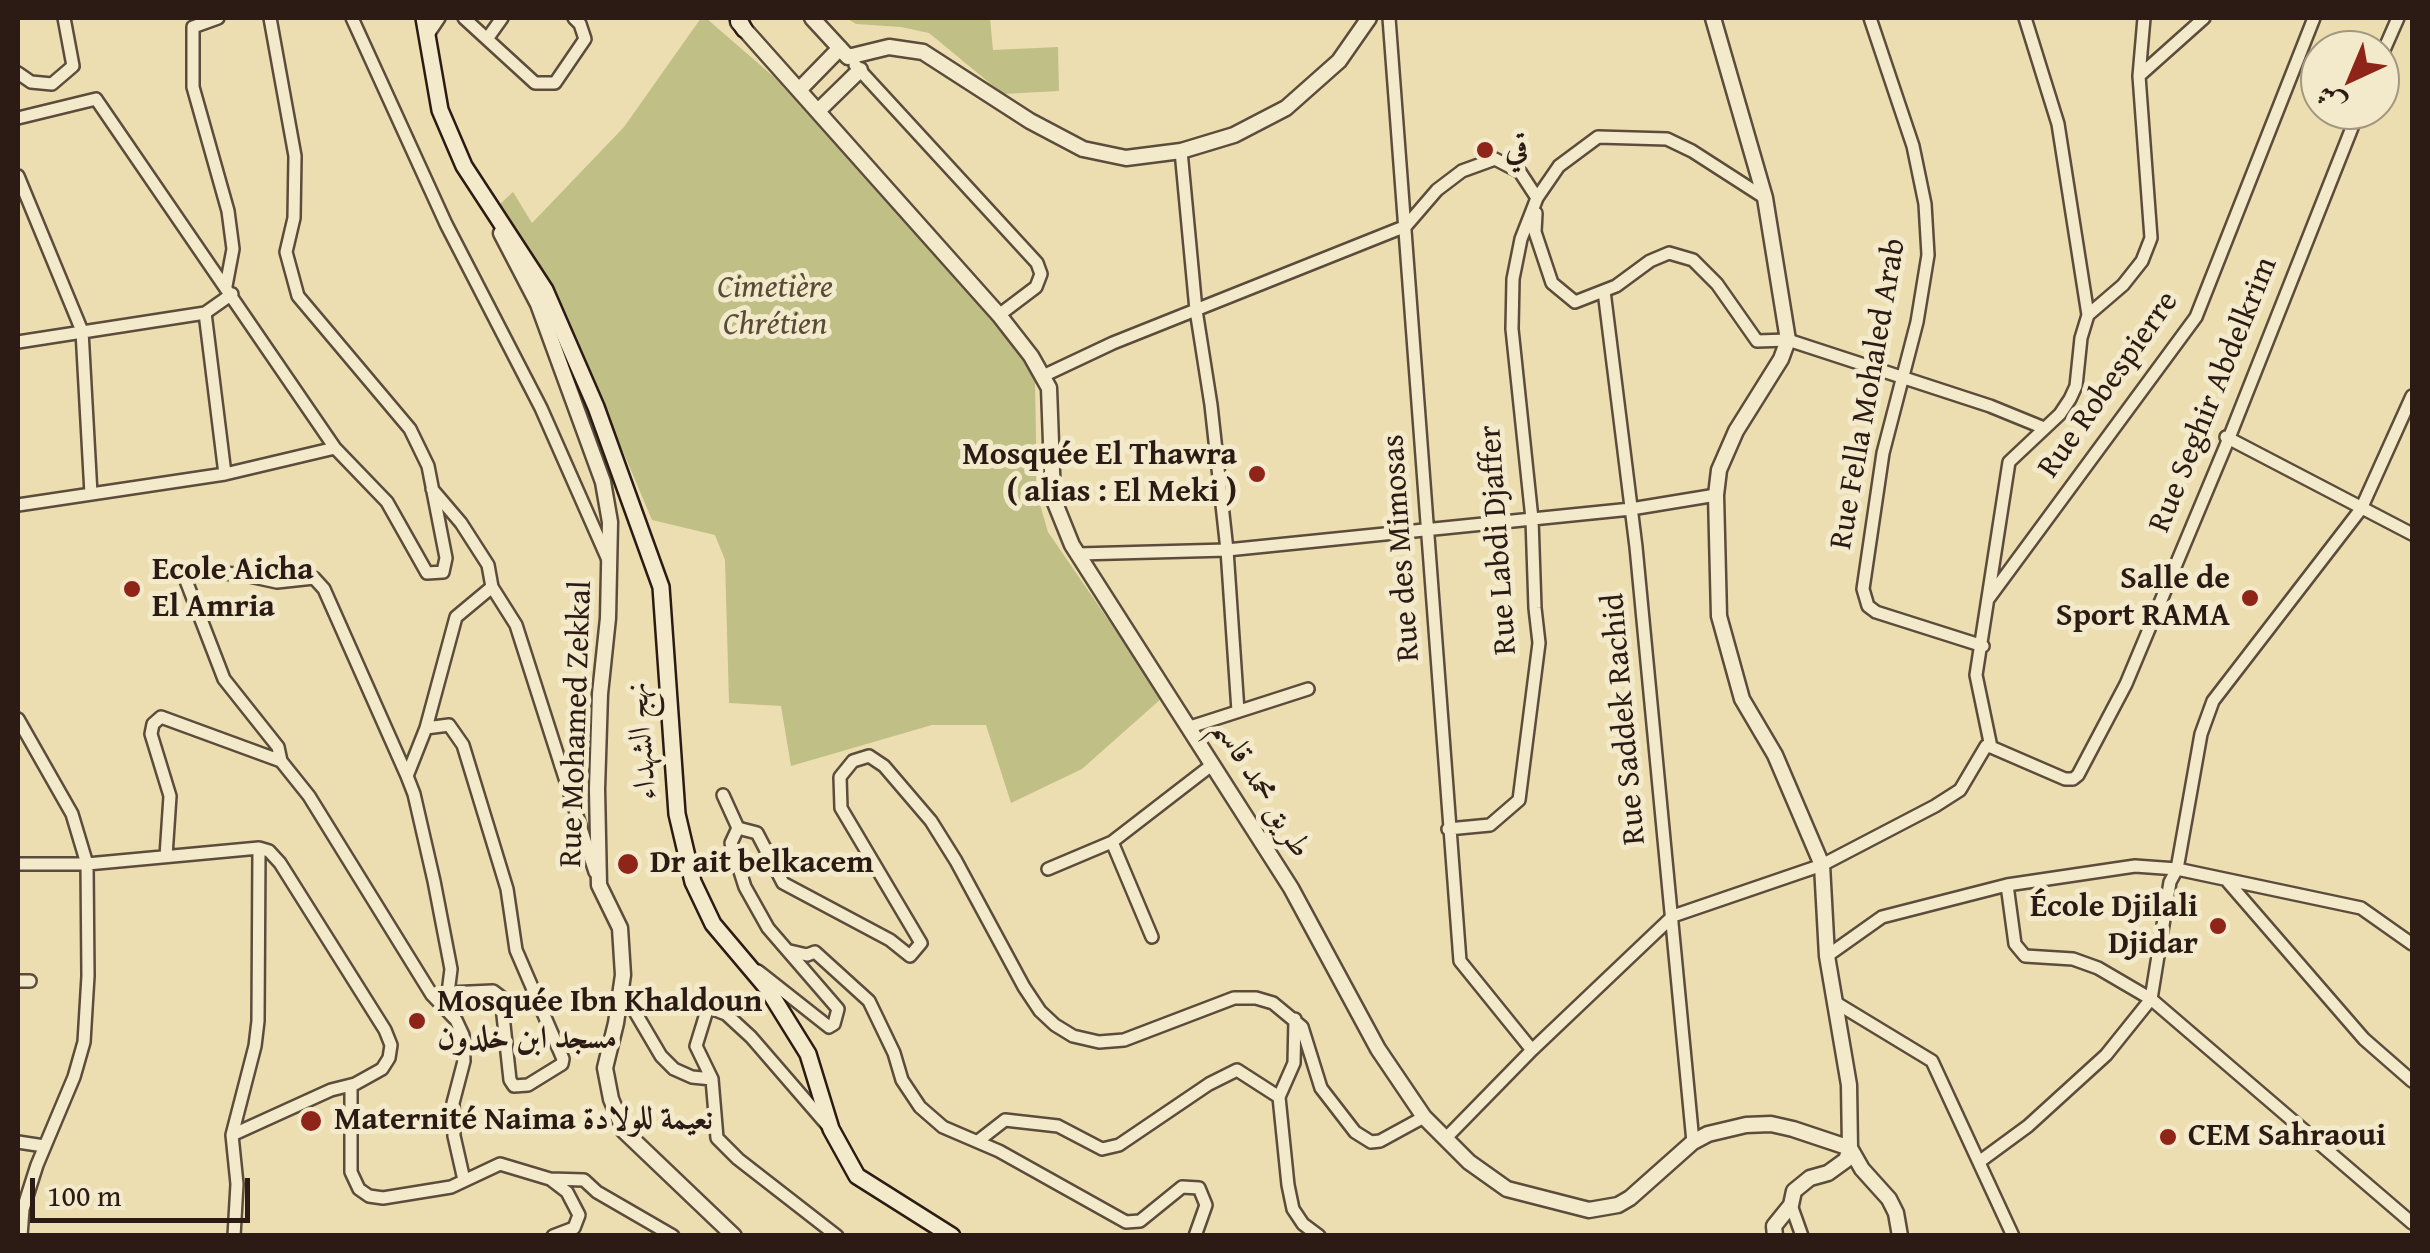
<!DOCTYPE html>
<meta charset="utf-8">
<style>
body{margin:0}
#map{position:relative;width:2430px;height:1253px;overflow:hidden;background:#eddeb1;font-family:"Gentium Book Plus",Amiri,serif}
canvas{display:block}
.frame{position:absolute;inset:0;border:20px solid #2c1b14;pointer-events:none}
.north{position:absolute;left:2300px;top:30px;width:100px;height:100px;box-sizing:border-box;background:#f3eacc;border:2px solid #a39782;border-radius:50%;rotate:224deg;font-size:28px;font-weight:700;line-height:40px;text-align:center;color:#2c1b14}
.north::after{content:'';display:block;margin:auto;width:35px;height:45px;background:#8f2418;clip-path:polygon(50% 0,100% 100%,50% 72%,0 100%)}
.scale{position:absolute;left:30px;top:1178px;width:220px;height:45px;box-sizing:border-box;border:5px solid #2c1b14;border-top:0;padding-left:12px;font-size:30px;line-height:35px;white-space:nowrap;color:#2c1b14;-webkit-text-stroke:8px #f3eacc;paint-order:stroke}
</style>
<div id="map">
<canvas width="2430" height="1253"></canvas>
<div class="frame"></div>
<div class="north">ش</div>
<div class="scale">100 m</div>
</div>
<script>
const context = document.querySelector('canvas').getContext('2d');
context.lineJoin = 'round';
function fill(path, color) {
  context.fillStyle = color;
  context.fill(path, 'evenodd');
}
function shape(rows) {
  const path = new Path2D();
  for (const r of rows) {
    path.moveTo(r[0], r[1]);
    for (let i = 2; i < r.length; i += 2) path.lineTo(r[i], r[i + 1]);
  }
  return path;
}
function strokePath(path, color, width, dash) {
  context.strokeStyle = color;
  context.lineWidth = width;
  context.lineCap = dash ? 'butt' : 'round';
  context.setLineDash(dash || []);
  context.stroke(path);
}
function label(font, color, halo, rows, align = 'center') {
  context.font = font + ' "Gentium Book Plus",Amiri,serif';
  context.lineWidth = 10;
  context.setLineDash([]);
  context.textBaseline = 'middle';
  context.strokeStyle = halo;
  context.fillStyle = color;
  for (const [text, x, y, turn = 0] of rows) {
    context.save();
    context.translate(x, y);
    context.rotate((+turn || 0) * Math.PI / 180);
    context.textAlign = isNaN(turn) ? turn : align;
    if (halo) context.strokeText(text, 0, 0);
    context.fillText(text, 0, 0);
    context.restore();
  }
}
fill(shape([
 [701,18,706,18,774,77,1018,349,1035,382,1037,494,1048,532,1162,698,1082,769,1011,803,986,725,932,725,791,766,781,706,729,703,725,560,715,535,652,520,554,288,500,204,513,192,532,223,624,127],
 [846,18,990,18,993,50,1058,47,1059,91,1003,94,929,33,901,27,856,24]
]), '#c0bf86');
const minor = shape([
 [218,18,193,27,193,87,228,211,233,249,226,286],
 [352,18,446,224,541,408,609,562],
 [464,18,535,83,555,83,585,39,580,24,574,18],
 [1389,18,1460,961,1532,1050],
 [1870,18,1913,146,1925,204,1928,255,1917,322,1883,453,1863,589,1868,606,1876,612,1983,646],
 [2025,18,2058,124,2088,315],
 [427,36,439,18],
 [487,39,502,18],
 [2380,59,2398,18],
 [855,65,1037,263,1041,274,1036,287,999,315],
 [18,73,31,82,52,84,73,66,64,18],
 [2139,76,2204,18],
 [18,118,96,99,335,448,387,502,427,573,443,572,446,558,428,466,410,429,298,296,286,252,294,218,295,156,270,18],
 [1181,151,1196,310,1211,405,1227,550,1238,711],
 [18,176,82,331,91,494],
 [1536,213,1535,232,1552,283,1575,302,1616,286,1650,261,1669,253,1693,260,1717,284,1757,341,1788,340,1990,406,2044,428],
 [1604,291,1636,547,1693,1142],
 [205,313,225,474],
 [18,342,205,313,232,294],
 [1043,376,1113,343,1406,226,1437,190,1462,171,1495,159,1520,172,1537,198,1559,166,1598,137,1667,139,1692,151,1765,198],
 [2226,437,2412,534],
 [432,489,461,523,488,565,492,587],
 [18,505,225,474,335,448],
 [1078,554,1227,550,1631,509,1716,495],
 [1989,598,2196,317,2314,18],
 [18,719,72,814,87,864,88,976,84,1042,74,1077,37,1165,23,1209,21,1236],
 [1190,727,1308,689],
 [426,728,449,725,463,745,507,889,516,950,563,1059,562,1064,528,1085,514,1086,510,1080,501,997,493,991,448,993],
 [1991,747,2065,779,2073,779,2078,775,2126,684,2229,438,2359,110],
 [281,761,278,747,224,679,185,578,193,572,240,574,277,582,314,578,324,589,407,776],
 [723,795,738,828],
 [1448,829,1490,825,1519,800,1539,643,1535,608,1532,519,1512,329,1513,279,1521,239,1537,198],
 [1112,842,1152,937],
 [166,856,170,796,151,734,153,724,161,717,281,761,309,796,432,995,456,1020,463,1035,464,1061,453,1103,454,1136,464,1180],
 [18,864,87,864,259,848,269,851,280,863,385,1030,391,1045,389,1058,382,1069,355,1084,331,1090,232,1135],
 [1048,869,1112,842,1213,764],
 [2228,882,2364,1039,2412,1081],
 [2007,885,2015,944,2025,956,2073,959,2098,968,2151,999,2412,1223],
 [790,951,807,955,815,952,869,1001,894,1053,902,1080,920,1107,943,1127,999,1151,1126,1222,1140,1221,1182,1187,1199,1188,1206,1205,1195,1236],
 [1827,956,1882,917,2007,885,2135,866,2177,869,2361,908,2412,944],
 [758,971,829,1027,834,1024,838,1009,768,928,745,887,731,843,738,828,757,833,783,883,890,940,910,956,921,943,841,808,840,777,853,761,869,756,884,766,931,821,956,861,1024,987,1040,1011,1055,1025,1073,1036,1099,1042,1124,1040,1234,998,1256,998,1273,1003,1302,1027,1321,1088,1355,1132,1371,1142,1380,1141,1424,1117],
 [18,981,30,981],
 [621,988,661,1056,674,1069,692,1077,712,1079],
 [432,995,448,993,451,969,434,881,414,794,407,776,426,728,456,617,492,587,516,625,595,872],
 [1838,1004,1932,1061,2013,1236],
 [1295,1019,1294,1063,1279,1097,1288,1185,1293,1209,1303,1224,1319,1236],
 [351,1086,351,1172,359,1189,369,1196,383,1198,451,1187,500,1164,550,1179,584,1180,597,1192,673,1236],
 [828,1126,751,1037,726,1014,708,1007,696,1046,712,1079,717,1138,738,1159,837,1236],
 [1445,1139,1532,1050,1673,916,1822,865,1935,806,1960,790,1986,746,1991,747,1976,675,2009,462,2060,414,2070,399,2076,386,2081,338,2088,315,2123,285,2142,261,2151,238,2139,76,2144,18],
 [978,1141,1005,1120,1058,1126,1102,1149,1119,1145,1209,1084,1237,1070,1279,1097],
 [18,1142,44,1146],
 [1979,1162,2028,1126,2106,1055,2151,999,2170,882,2177,869,2201,734,2213,701,2361,509,2412,396],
 [550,1179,567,1192,579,1215,574,1228,553,1236],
 [1791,1205,1802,1236],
 [234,1236,237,1184,232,1135,255,1046,258,1021,259,848]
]);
const tertiary = shape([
 [812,18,848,57,889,47,923,52,1030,121,1083,149,1126,158,1181,151,1234,135,1286,108,1339,61,1369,18],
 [1713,18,1765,198,1788,340,1781,359,1736,431,1719,470,1716,495,1719,616,1742,699,1775,755,1822,865,1827,956,1849,1085,1850,1148,1846,1160,1828,1173,1810,1178,1794,1191,1791,1205,1774,1226,1775,1236],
 [738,22,999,315,1031,356,1049,388,1053,498,1072,545,1291,888,1378,1049,1424,1117,1469,1162,1507,1189,1589,1210,1618,1205,1630,1198,1693,1142,1708,1134,1746,1125,1771,1124,1793,1129,1850,1148,1862,1169,1889,1199,1896,1213,1900,1236],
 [799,90,840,48],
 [818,111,860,70],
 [501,233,538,304,603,482,610,522,608,618,600,694,597,789,599,885,620,928,623,975,616,1023,605,1068,611,1099,624,1131,734,1236]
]);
const secondary = shape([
 [424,18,440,110,464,166,545,290,596,407,661,587,677,814,693,882,713,924,767,988,808,1054,831,1129,857,1176,952,1236],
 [738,18,744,29]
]);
strokePath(minor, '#5c4c3b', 16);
strokePath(tertiary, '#5c4c3b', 19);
strokePath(secondary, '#2c1b14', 20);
strokePath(minor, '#f3eacc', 11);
strokePath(tertiary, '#f3eacc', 14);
strokePath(secondary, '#f3eacc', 15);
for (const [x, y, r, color] of [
 [1485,150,10,"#8f2418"],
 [1257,474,10,"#8f2418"],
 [132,589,10,"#8f2418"],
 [2250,598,10,"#8f2418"],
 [628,864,12,"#8f2418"],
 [2218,926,10,"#8f2418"],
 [417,1021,10,"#8f2418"],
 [311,1121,12,"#8f2418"],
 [2168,1137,10,"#8f2418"]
]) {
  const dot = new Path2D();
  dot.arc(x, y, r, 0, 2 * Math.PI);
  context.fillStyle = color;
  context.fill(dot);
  strokePath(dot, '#f3eacc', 4);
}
label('bold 32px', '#2c1b14', '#f3eacc', [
 ["قي",1505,150],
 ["Mosquée El Thawra",1237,456,"right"],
 ["( alias : El Meki )",1237,493,"right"],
 ["Ecole Aicha",152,571],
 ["El Amria",152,608],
 ["Salle de",2230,580,"right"],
 ["Sport RAMA",2230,617,"right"],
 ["Dr ait belkacem",650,864],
 ["École Djilali",2198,908,"right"],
 ["Djidar",2198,945,"right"],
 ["Mosquée Ibn Khaldoun",437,1003],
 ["مسجد ابن خلدون",437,1040],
 ["Maternité Naima نعيمة للولادة",334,1121],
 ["CEM Sahraoui",2188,1137]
], 'left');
label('italic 32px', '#584c36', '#f3eacc', [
 ["Cimetière",775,289],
 ["Chrétien",775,326]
]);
label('32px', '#2c1b14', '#f3eacc', [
 ["Rue Robespierre",2109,385,-55],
 ["Rue Fella Mohaled Arab",1869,394,-80],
 ["Rue Seghir Abdelkrim",2214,395,-68],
 ["Rue Labdi Djaffer",1499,540,-94],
 ["Rue des Mimosas",1402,548,-94],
 ["Rue Saddek Rachid",1625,719,-95],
 ["Rue Mohamed Zekkal",577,724,-88],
 ["نهج الشهداء",643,741,-95],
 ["طريق محمد قاسم",1261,789,58]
]);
</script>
